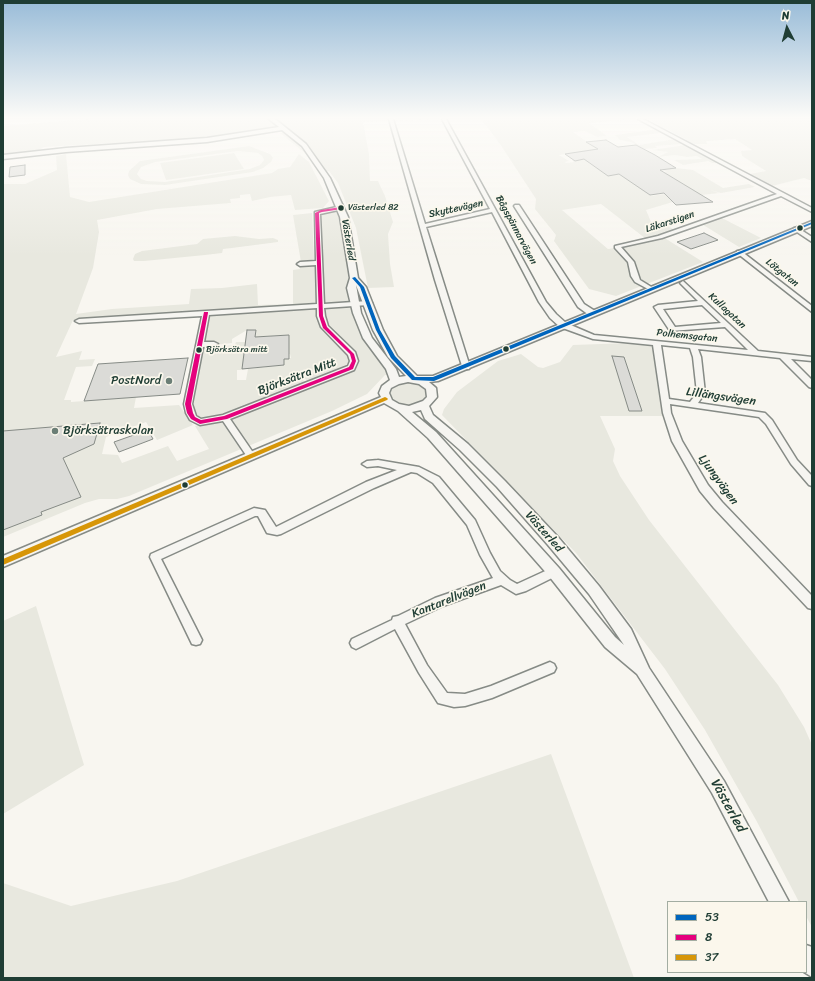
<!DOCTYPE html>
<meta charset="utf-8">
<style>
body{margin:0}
#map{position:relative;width:815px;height:981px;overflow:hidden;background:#f8f6f0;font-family:Sriracha,sans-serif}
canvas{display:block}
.frame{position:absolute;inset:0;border:4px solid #1f3d34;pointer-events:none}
.legend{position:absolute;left:667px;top:901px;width:140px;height:72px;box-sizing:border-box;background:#fbf7ec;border:1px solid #a3ada2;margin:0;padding:5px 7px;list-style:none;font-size:12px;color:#1f3d34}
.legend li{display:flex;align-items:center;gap:8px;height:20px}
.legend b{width:20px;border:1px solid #a3ada2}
.north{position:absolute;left:767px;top:8px;width:40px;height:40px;-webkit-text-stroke:3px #fbf7ec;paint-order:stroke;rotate:354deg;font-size:11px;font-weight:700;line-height:16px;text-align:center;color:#1f3d34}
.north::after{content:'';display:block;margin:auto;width:14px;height:18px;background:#1f3d34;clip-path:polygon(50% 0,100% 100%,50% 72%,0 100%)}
</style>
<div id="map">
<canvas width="815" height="981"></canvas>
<div class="frame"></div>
<ul class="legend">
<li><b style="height:5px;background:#0065bd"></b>53</li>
<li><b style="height:5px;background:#e5007d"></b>8</li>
<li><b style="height:5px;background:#d79608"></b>37</li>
</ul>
<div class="north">N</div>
</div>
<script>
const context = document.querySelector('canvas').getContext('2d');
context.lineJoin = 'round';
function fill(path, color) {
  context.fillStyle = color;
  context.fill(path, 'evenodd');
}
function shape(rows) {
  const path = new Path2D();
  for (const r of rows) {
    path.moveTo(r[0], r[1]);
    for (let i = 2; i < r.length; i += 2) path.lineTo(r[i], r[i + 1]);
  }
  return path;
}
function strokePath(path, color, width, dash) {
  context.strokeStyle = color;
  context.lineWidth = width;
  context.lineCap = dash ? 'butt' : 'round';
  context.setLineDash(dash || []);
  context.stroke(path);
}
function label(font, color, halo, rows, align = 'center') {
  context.font = font + ' Sriracha,sans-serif';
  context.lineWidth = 3.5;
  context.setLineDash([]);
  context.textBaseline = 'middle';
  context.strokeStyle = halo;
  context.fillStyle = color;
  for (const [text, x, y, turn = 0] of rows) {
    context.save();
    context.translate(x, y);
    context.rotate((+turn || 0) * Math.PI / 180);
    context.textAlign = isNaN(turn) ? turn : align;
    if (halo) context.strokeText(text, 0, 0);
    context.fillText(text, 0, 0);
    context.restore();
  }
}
fill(shape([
 [88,119,443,119,363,122,369,154,370,181,378,181,385,196,393,222,388,234,390,264,394,287,368,288,356,228,338,183,329,171,324,173,316,162,280,133,288,131,285,129,206,140,205,138,44,147,39,150,3,154,3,126],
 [476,119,633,119,589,123,607,136,597,137,585,131,573,132,599,150,559,155,569,161,565,162,566,163,574,162,572,160,609,155,589,163,608,176,621,174,651,196,692,190,663,172,667,172,662,170,676,168,693,170,723,188,749,184,755,187,721,193,710,190,719,193,693,196,646,210,651,222,668,226,676,231,663,237,703,262,616,296,589,289,554,241,556,235,535,209,536,199,500,144,481,119],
 [601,204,650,242,608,249,562,210],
 [647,119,812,119,812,181,804,178,772,186,750,174,766,171,742,156,741,151,752,150,735,139,707,141,706,142,708,144,694,144,683,141,687,140],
 [659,129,667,134,661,133,627,137,639,145,675,139,684,144,655,146,657,148,644,149,631,142,620,140,615,135],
 [685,145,703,155,718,163,712,163,708,161,683,165,674,160,702,159,697,156,687,157,675,155,658,157,668,152,652,150],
 [249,146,270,154,273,158,271,162,263,168,253,172,165,185,141,184,130,179,128,175,129,171,140,161],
 [238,151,258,153,262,156,264,160,260,165,250,169,165,182,147,181,141,179,137,174,141,167,155,162],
 [234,153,244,169,166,180,160,163],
 [66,154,70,197,89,202,272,173,278,169,290,167,299,154,309,162,329,201,323,208,295,210,291,195,270,197,252,201,250,194,240,195,240,198,230,199,231,203,157,209,97,220,99,232,93,268,76,314,112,309,189,304,191,289,222,288,257,284,258,305,293,304,293,270,300,269,300,264,315,263,317,302,313,305,73,320,56,357,82,351,79,360,95,359,92,366,76,367,64,400,71,400,71,402,136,397,134,408,179,405,193,425,157,440,146,422,106,437,102,454,118,455,122,463,168,446,177,461,209,449,195,426,348,371,354,361,325,327,317,212,320,211,341,208,357,313,394,374,385,375,367,394,332,411,129,496,117,499,99,499,85,503,3,537,3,184,25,184,57,170,56,156],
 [312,213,314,259,301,262,293,215],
 [718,216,761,238,739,247,700,223],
 [235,236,259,239,273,238,278,240,278,242,232,248,223,249,222,253,205,255,144,261,134,261,133,259,135,254,142,251,197,244,203,239],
 [317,306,318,321,321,327,349,356,349,363,338,369,308,381,303,377,300,377,305,382,202,422,196,420,189,398,206,313],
 [247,330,255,330,254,337,289,335,289,354,290,354,291,358,284,359,284,365,248,369,246,380,237,380,237,370,242,370,242,366,244,365,246,342,236,342,235,345,216,347,214,345,232,343,232,339],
 [657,342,668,416,600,416,615,449,613,461,620,476,649,520,778,685,804,727,812,745,812,927,806,916,806,902,799,902,756,820,705,730,665,669,576,553,442,415,444,409,457,392,498,361,521,354,538,367,543,368,560,362,573,345],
 [408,379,431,388,424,405,396,407,385,389],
 [36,606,84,765,3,814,3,621],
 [551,754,634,978,3,978,3,883,71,906,177,881]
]), '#e8e8df');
const building = shape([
 [606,140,618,147,636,145,655,155,676,168,660,170,713,202,676,205,664,193,650,195,619,174,608,176,584,159,575,161,565,154,598,149,586,142,606,140],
 [25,165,25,175,9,177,10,167,25,165],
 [704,233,718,240,691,249,677,242,704,233],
 [247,330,256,330,255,337,289,335,289,359,284,359,284,365,242,369,247,330],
 [612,356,624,357,642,411,629,411,612,356],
 [188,358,180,394,84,401,98,364,188,358],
 [100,423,94,444,63,458,81,497,41,512,42,515,3,530,3,431,100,423],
 [148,430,153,439,119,452,114,442,148,430]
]);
fill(building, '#dbdbd7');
strokePath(building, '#868b86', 1);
const minor = shape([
 [389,119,393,119,425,224,490,209,442,119,446,119,546,302,556,314,566,323,594,335,748,350,725,327,670,331,654,307,658,305,698,301,680,283,683,281,758,351,812,357,812,361,791,359,812,380,812,388,809,387,780,358,698,349,701,357,705,393,698,403,765,413,772,420,797,460,812,476,812,486,809,485,791,464,766,424,759,417,670,404,671,413,682,441,708,485,722,502,812,596,812,609,808,608,714,508,700,491,672,441,663,413,653,345,593,339,560,327,550,318,539,302,492,212,426,227,470,367,469,369,463,369,435,280,389,119],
 [702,305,721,323,675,327,663,309,702,305],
 [661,345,690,348,693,357,697,393,690,402,669,399,661,345],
 [638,119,643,119,812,208,812,212,781,196,662,238,621,247,634,262,640,280,653,288,648,289,635,282,631,276,628,262,615,248,615,246,658,236,777,194,638,119],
 [515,205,519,205,584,304,595,311,595,315,589,315,578,307,514,206,515,205],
 [341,206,343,207,343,209,320,214,324,304,368,301,372,303,368,305,324,308,325,316,328,326,355,352,358,361,354,370,230,419,254,454,256,456,254,458,248,458,223,421,200,425,190,420,186,413,184,404,202,316,79,323,75,321,79,319,317,304,316,265,300,266,297,264,300,262,316,261,315,212,341,206],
 [317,308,317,316,321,327,348,355,350,361,348,366,223,415,201,419,196,416,192,404,203,347,214,346,218,344,214,342,204,342,209,315,317,308],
 [794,228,798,228,812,237,812,242,794,230,794,228],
 [737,251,741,251,812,306,812,312,737,253,737,251],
 [378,460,419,467,439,477,475,520,490,553,500,571,510,580,517,584,554,567,558,569,560,572,558,575,526,591,516,594,501,585,443,606,405,624,427,665,447,693,465,694,491,686,550,662,554,664,556,668,554,672,492,698,465,706,454,707,438,703,419,673,395,629,360,647,356,649,352,647,350,643,352,639,392,620,393,617,398,616,435,598,493,578,480,555,467,525,433,483,417,473,411,472,374,488,281,534,277,535,267,533,258,516,255,516,161,559,202,640,200,644,196,645,192,644,150,557,151,554,254,508,265,510,276,527,366,482,397,470,378,466,367,467,362,464,367,461,378,460]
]);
const tertiary = shape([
 [269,119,275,119,306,144,330,178,348,217,358,278,366,287,383,330,397,356,417,376,433,376,812,221,812,226,438,381,429,382,436,388,437,397,429,406,433,415,468,444,505,481,558,537,599,586,631,629,649,668,724,781,789,902,769,902,712,793,637,674,605,647,549,576,428,438,398,411,384,403,3,567,3,556,381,397,379,393,382,386,390,380,386,369,363,338,353,313,347,288,350,278,340,217,324,178,302,146,282,130,207,142,66,152,3,159,3,155,66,148,207,138,279,127,269,119],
 [356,285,373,330,388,357,406,376,399,377,396,369,372,338,361,313,356,285],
 [408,382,419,384,426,389,427,397,423,401,409,406,399,404,392,400,389,393,391,388,399,384,408,382],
 [421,410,425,419,460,450,497,487,548,545,589,594,624,645,615,637,559,568,436,432,412,412,421,410],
 [806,945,812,947,812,977,804,972,806,972,806,945]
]);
strokePath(minor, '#868b86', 3);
strokePath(tertiary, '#868b86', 3);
fill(minor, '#f6f5f1');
fill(tertiary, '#f6f5f1');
fill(shape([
 [812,222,812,224,434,381,412,380,391,358,376,330,360,287,352,278,355,277,364,287,380,330,395,356,415,377,433,377,812,222]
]), '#0065bd');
fill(shape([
 [341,207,342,207,342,209,322,212,319,213,323,316,327,327,354,354,356,361,353,369,227,419,200,424,191,419,187,413,185,404,204,312,208,312,208,313,191,404,193,413,195,417,201,420,224,416,349,367,352,361,350,354,323,328,319,316,315,213,321,210,341,207]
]), '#e5007d');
fill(shape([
 [385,397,387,398,388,399,387,400,3,565,3,559,385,397]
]), '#d79608');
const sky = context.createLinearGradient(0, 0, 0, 256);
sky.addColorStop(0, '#99bcd8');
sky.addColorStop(0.46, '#fcfbf8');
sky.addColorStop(1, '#fcfbf800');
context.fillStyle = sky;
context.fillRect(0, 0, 815, 256);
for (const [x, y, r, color] of [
 [341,208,3.5,"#1f3d34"],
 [800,228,3.5,"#1f3d34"],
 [506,349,3.5,"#1f3d34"],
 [199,350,3.5,"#1f3d34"],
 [169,381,4,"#6b7e76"],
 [55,431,4,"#6b7e76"],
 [185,485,3.5,"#1f3d34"]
]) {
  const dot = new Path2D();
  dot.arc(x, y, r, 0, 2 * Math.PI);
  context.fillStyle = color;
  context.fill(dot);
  strokePath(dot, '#fbf7ec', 1.5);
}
label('9px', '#1f3d34', '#fbf7ec', [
 ["Västerled 82",348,208],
 ["Björksätra mitt",206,350]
], 'left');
label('10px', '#1f3d34', '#fbf7ec', [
 ["Skyttevägen",456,209,-12],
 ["Läkarstigen",670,222,-18],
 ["Bågspännarvägen",516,230,62],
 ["Västerled",348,240,80],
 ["Lötgatan",782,273,38],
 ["Kullagatan",727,311,43],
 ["Polhemsgatan",687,336,6]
]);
label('12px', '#1f3d34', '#fbf7ec', [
 ["Björksätra Mitt",297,377,-21],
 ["Lillängsvägen",721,397,8],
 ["Ljungvägen",718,480,54],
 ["Västerled",544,532,48],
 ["Kantarellvägen",449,600,-22]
]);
label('12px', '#1f3d34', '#fbf7ec', [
 ["PostNord",161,381],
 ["Björksätraskolan",63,431,"left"]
], 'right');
label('14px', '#1f3d34', '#fbf7ec', [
 ["Västerled",728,806,61]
]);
</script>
